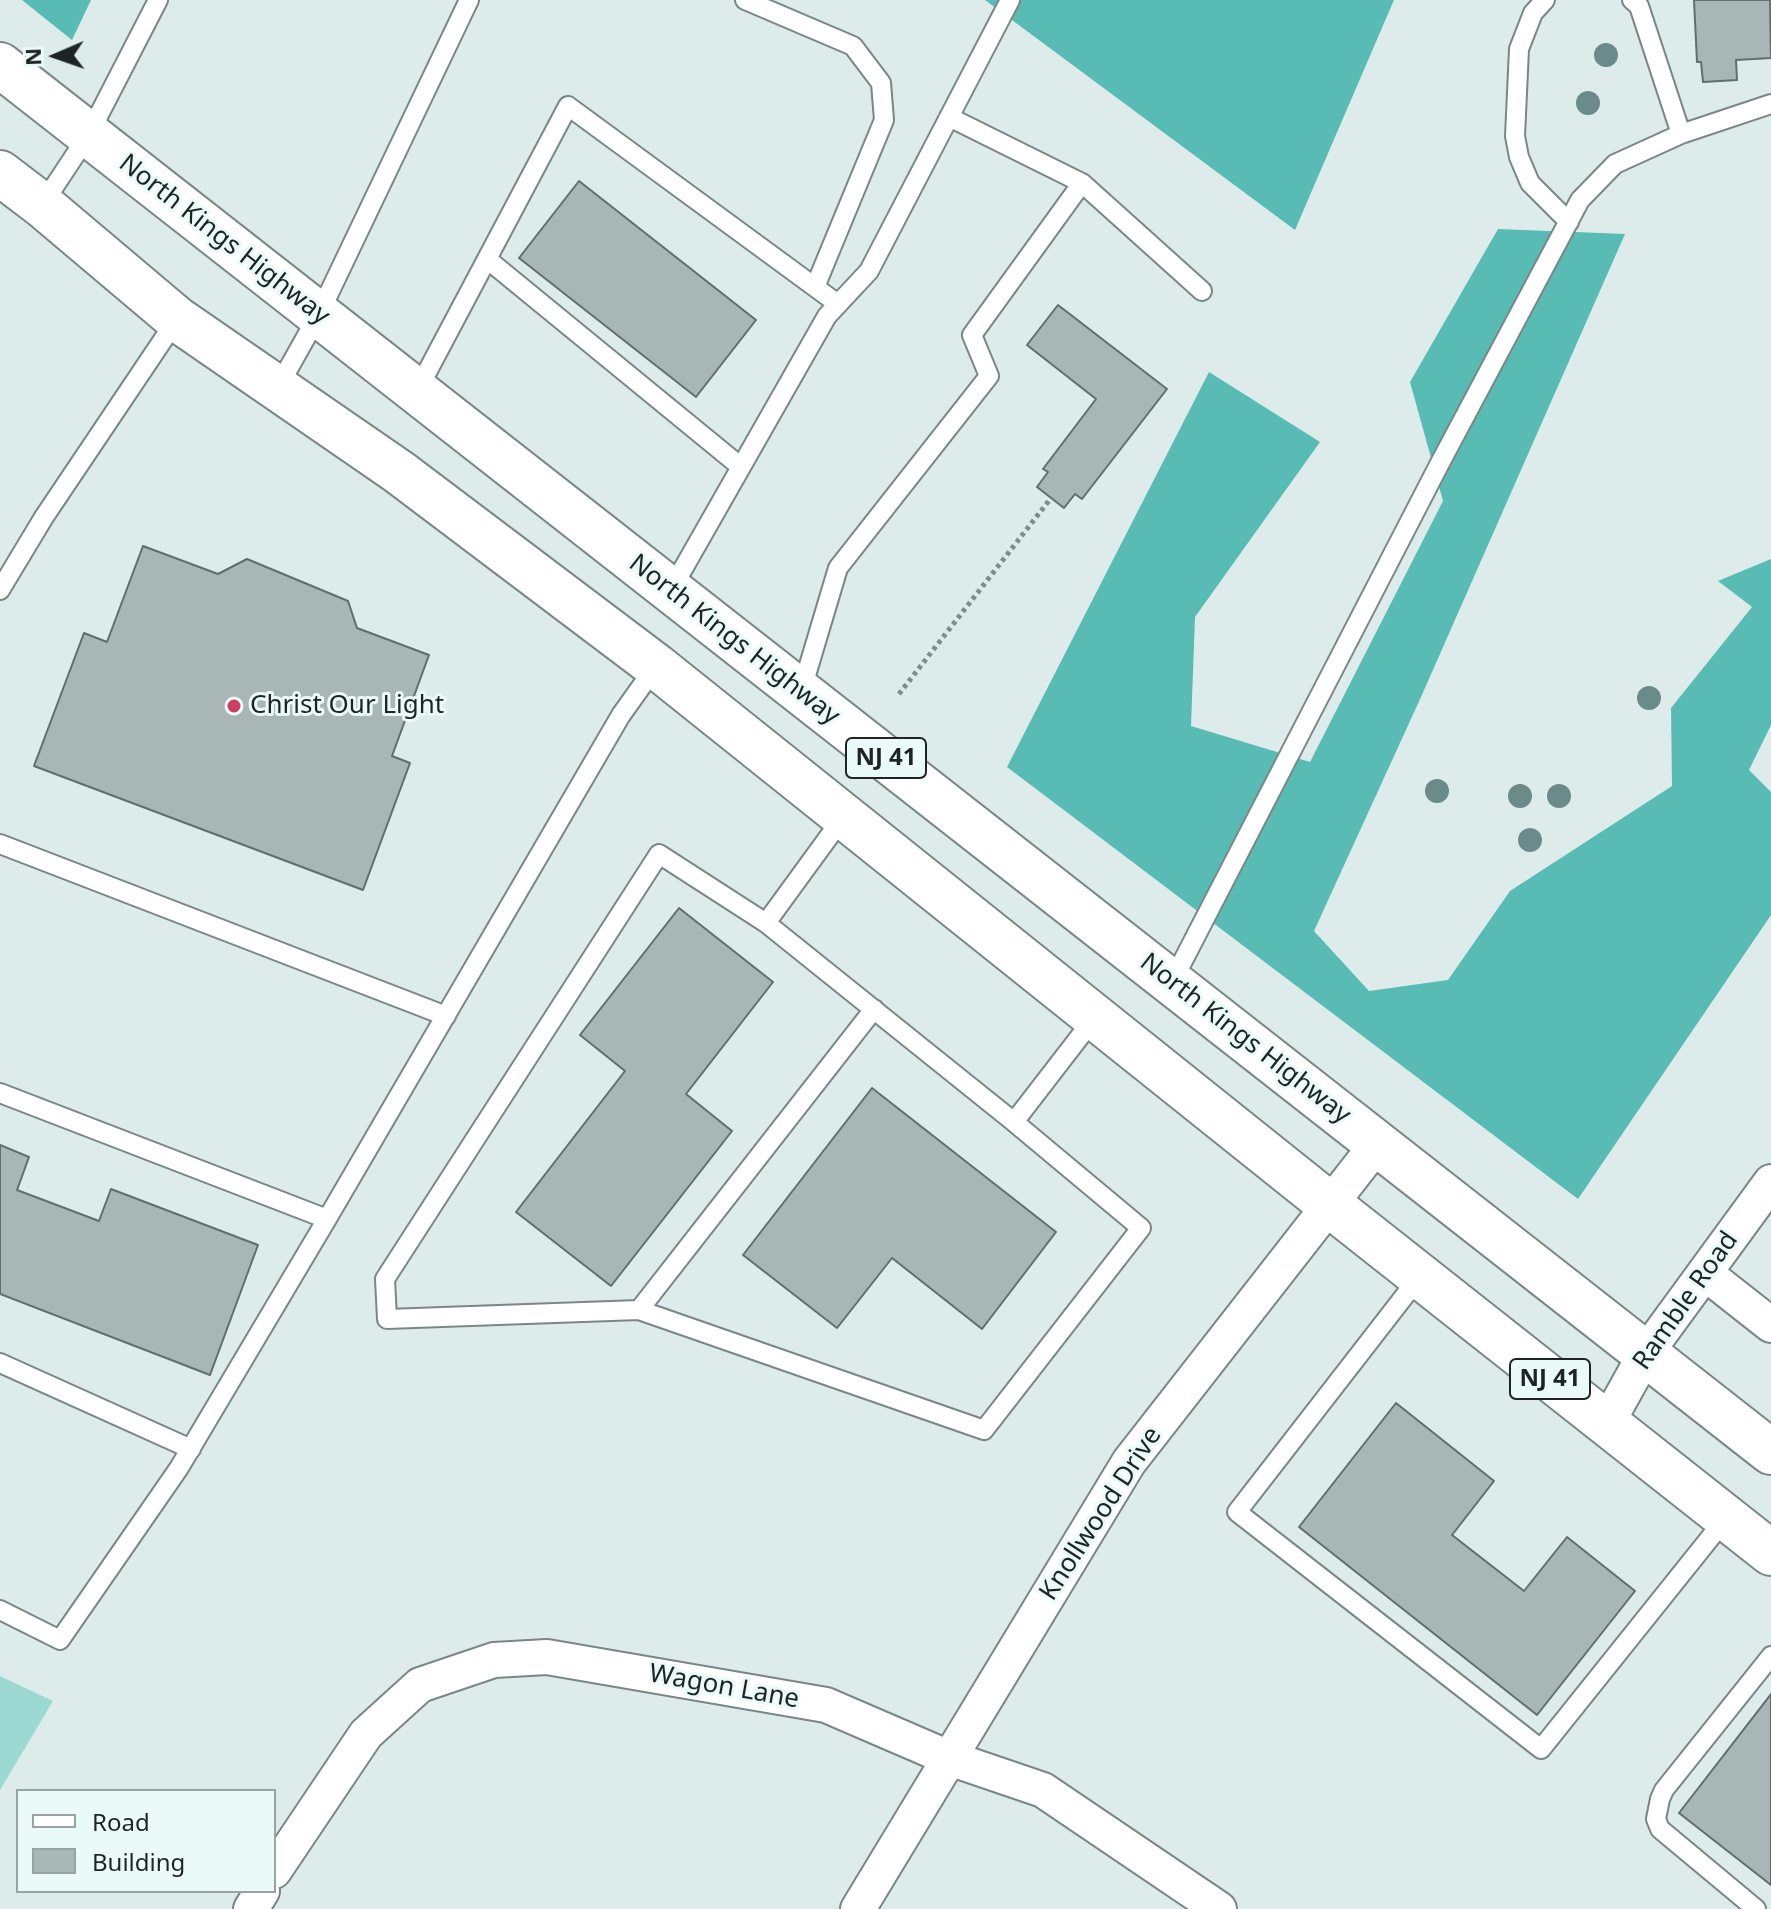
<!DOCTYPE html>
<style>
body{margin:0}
#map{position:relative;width:1771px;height:1909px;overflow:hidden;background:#ddeceb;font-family:"Noto Sans",sans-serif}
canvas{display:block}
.legend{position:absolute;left:16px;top:1789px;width:260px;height:104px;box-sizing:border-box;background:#eafaf8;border:2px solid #98a4a3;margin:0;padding:10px 14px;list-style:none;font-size:24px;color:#1e2423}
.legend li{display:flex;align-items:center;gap:16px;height:40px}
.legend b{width:40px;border:2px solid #98a4a3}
.north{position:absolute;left:16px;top:16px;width:80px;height:80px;-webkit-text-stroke:6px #eafaf8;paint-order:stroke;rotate:268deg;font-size:22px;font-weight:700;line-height:32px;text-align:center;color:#1e2423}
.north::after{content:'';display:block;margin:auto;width:28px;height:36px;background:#1e2423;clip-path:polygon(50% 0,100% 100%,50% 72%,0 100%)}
</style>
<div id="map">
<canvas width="1771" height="1909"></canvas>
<ul class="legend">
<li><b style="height:10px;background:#fff"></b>Road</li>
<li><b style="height:22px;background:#a8b7b5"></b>Building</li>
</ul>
<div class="north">N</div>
</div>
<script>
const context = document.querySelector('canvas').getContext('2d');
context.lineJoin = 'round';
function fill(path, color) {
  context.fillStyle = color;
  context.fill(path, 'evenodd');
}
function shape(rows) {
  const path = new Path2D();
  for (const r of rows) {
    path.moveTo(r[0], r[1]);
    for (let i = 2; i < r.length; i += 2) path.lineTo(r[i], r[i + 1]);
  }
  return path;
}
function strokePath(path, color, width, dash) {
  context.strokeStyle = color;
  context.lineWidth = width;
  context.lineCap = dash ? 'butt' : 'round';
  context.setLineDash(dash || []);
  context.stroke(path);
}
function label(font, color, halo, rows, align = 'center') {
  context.font = font + ' "Noto Sans",sans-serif';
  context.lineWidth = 6;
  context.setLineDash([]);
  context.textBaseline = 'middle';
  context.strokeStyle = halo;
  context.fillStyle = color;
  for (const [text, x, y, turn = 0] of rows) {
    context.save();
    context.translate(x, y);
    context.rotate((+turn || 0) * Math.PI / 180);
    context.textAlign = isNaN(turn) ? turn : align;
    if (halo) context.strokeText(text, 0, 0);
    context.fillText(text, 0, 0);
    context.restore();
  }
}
fill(shape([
 [0,1676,53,1701,0,1790]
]), '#9cd9d3');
fill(shape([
 [22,0,91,0,72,40],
 [985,0,1394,0,1295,230],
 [1498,229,1625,234,1421,697,1314,931,1369,991,1448,980,1510,891,1672,786,1671,708,1752,607,1718,581,1771,559,1771,725,1749,770,1771,792,1771,915,1578,1199,1007,767,1209,372,1320,442,1195,617,1191,726,1310,762,1443,501,1410,382]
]), '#58bbb4');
const building = shape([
 [1694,0,1770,0,1771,58,1736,60,1737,80,1703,82,1701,62,1697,62,1694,0],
 [579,181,756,320,696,397,519,258,579,181],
 [1058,305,1167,389,1082,499,1075,494,1064,508,1037,487,1048,472,1043,469,1096,399,1027,345,1058,305],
 [143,546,218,574,247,559,348,601,357,628,429,655,392,756,410,763,363,890,34,766,84,633,107,642,143,546],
 [679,908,773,982,686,1094,732,1131,611,1286,516,1212,625,1071,580,1035,679,908],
 [872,1088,1056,1232,982,1329,892,1258,837,1328,743,1255,872,1088],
 [0,1145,29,1157,17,1190,99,1221,111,1189,258,1245,210,1375,0,1294,0,1145],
 [1396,1403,1494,1481,1452,1535,1524,1591,1567,1537,1635,1591,1537,1715,1299,1527,1396,1403],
 [1771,1694,1771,1885,1679,1813,1771,1694]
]);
fill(building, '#a8b7b5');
strokePath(building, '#606e6c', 2);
const service = shape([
 [745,0,853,46,881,83,884,120,815,287],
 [1545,0,1533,13,1519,49,1515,136,1519,157,1530,183,1569,222],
 [1632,0,1639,6,1681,134],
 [949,117,1082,183,1202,291],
 [42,205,89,134,158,0],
 [487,259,741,467],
 [278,387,319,314,469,0],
 [417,391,568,106,838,304],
 [0,590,44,517,177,319],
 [671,590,827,316,869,271,1010,0],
 [801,692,838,568,989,376,972,335,1082,183],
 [844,816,766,923,1014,1122,1095,1017],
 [0,844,446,1016],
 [766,923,659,854,385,1279,387,1319,639,1310,984,1430,1141,1228,1014,1122],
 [1172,982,1440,463,1580,200,1615,164,1681,134,1771,104],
 [0,1093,327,1219],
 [1420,1276,1237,1512,1541,1749,1726,1518],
 [639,1310,874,1009],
 [0,1363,191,1449],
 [0,1610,60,1640,179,1468,327,1219,621,715,656,666],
 [1756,1909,1660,1829,1656,1819,1660,1799,1664,1790,1771,1656]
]);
const minor = shape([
 [1705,1273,1771,1325],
 [1607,1423,1646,1353,1771,1182],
 [274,1871,366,1734,420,1685,494,1660,547,1657,826,1705,949,1758,1043,1790,1219,1909],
 [251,1909,262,1891],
 [858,1909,1129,1462,1378,1143]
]);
const primary = shape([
 [0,65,1771,1452],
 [0,173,42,205,177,319,399,472,656,666,1330,1205,1771,1553]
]);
strokePath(service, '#798786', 22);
strokePath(minor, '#798786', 38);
strokePath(primary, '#798786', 48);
strokePath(shape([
 [899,694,1051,498]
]), '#818b8a', 5, [4, 4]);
strokePath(service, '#fff', 18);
strokePath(minor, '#fff', 34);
strokePath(primary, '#fff', 44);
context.fillStyle = '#6a8b89';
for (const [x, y] of [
 [1606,55],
 [1588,103],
 [1649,698],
 [1437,791],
 [1520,796],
 [1559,796],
 [1530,840]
]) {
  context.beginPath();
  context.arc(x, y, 12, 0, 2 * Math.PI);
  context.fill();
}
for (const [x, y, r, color] of [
 [234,706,8,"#cd3e64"]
]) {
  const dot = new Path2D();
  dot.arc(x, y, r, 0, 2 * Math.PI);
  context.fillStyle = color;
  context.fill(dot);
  strokePath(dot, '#eafaf8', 3);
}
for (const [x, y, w] of [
 [886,758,80],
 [1550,1379,80]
]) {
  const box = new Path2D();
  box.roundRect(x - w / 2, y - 20, w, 40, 6);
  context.fillStyle = '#eafaf8';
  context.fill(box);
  strokePath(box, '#1e2423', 2);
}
label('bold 24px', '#1e2423', null, [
 ["NJ 41",886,758],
 ["NJ 41",1550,1379]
]);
label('26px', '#1e2423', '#eafaf8', [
 ["North Kings Highway",224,240,38],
 ["North Kings Highway",734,640,38],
 ["North Kings Highway",1245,1039,38],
 ["Ramble Road",1686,1301,-55],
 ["Knollwood Drive",1101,1514,-57],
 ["Wagon Lane",724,1687,10]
]);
label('26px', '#1e2423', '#eafaf8', [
 ["Christ Our Light",250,706]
], 'left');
</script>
